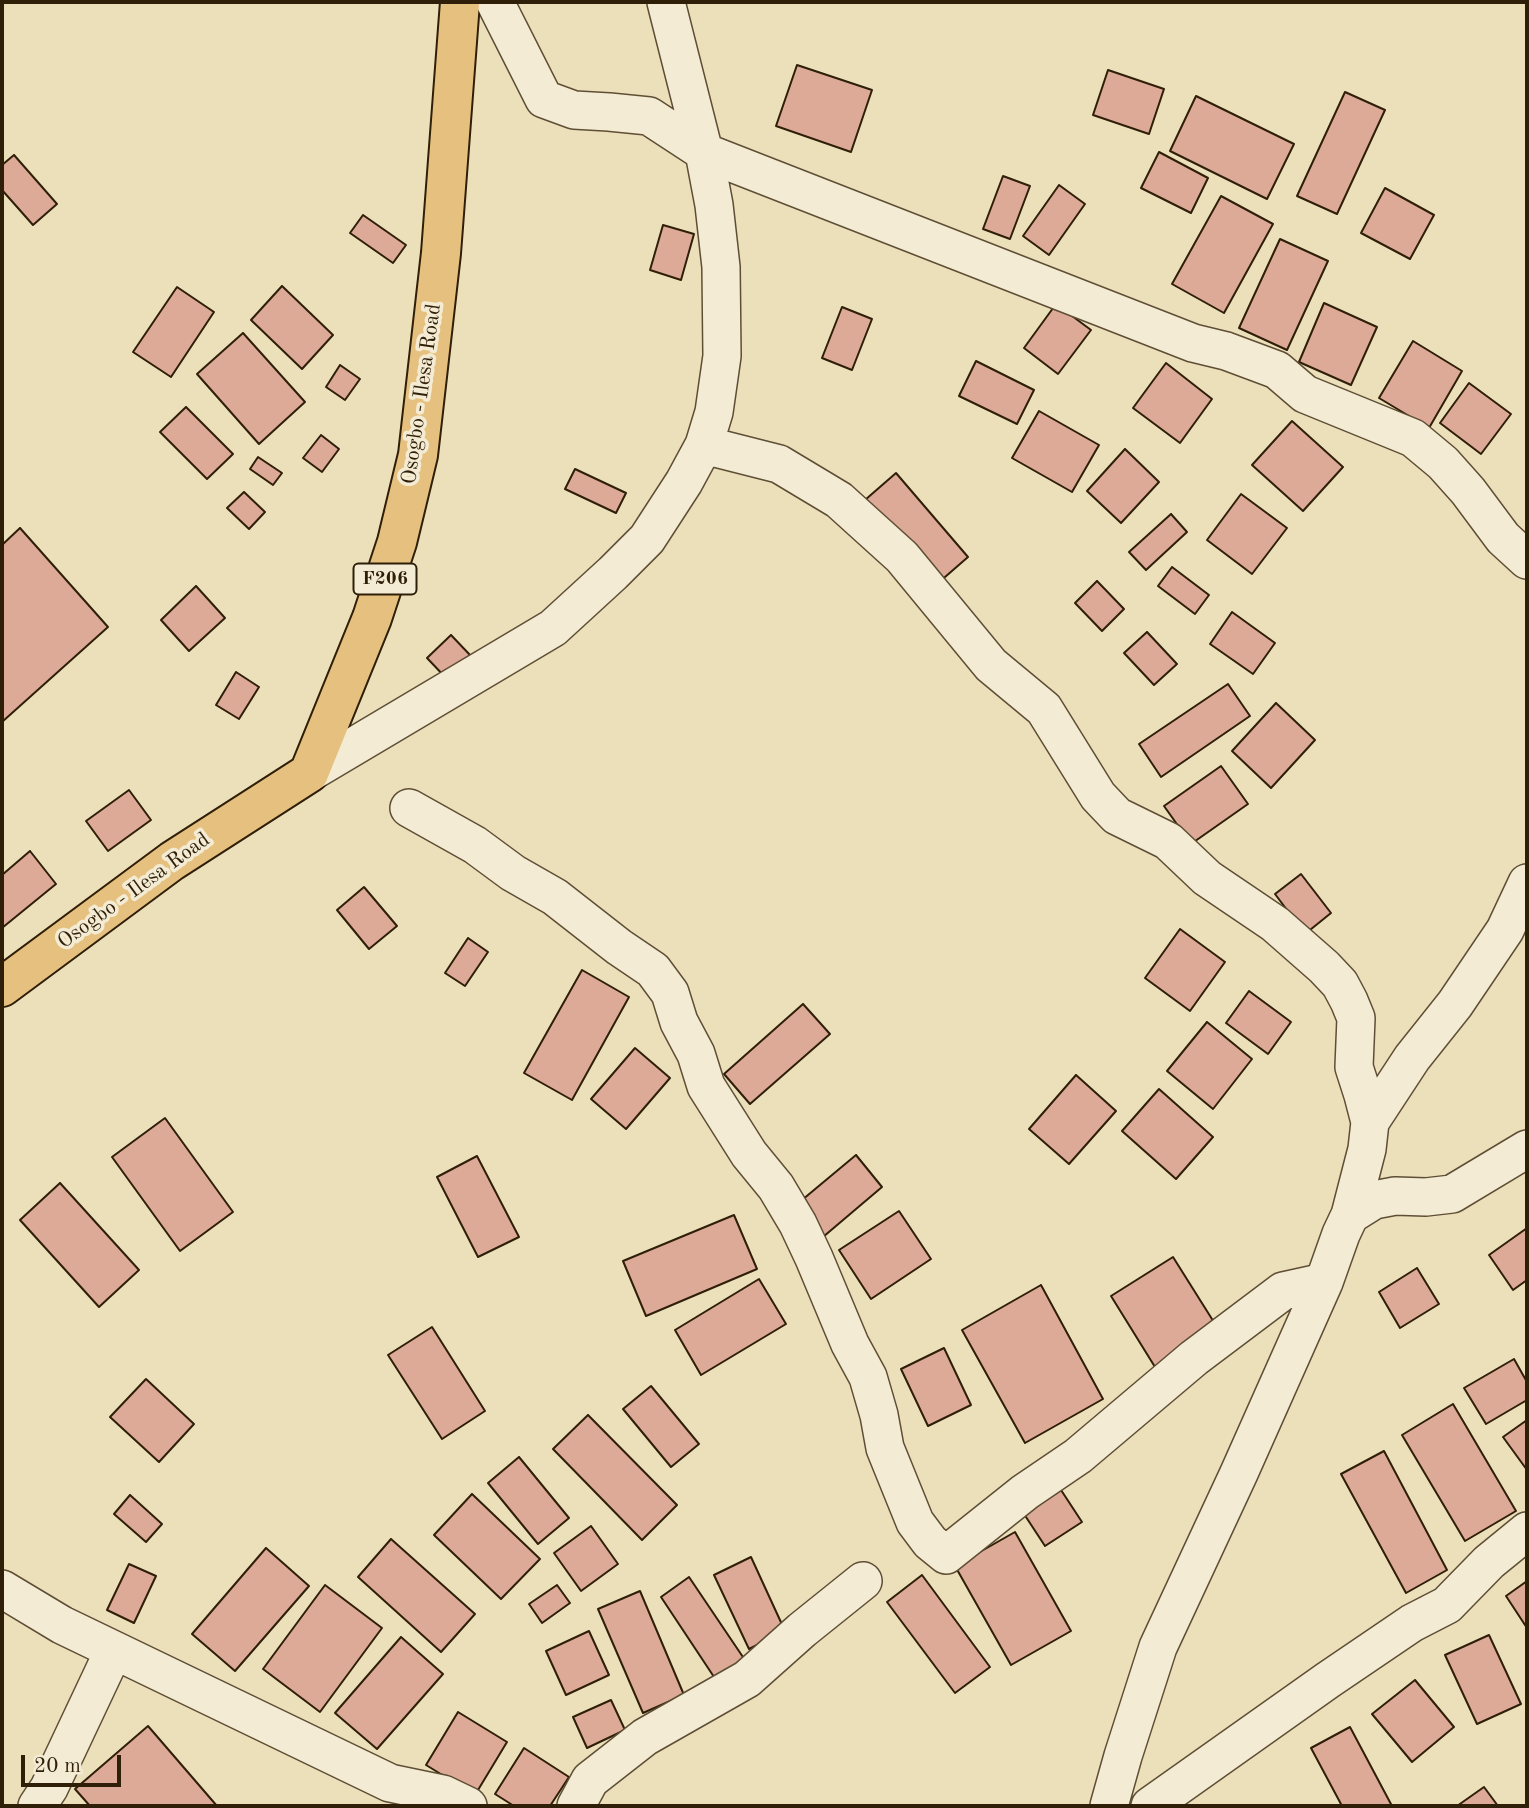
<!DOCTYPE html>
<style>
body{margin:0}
#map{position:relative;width:1529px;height:1808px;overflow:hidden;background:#ece0bb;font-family:"Old Standard TT",serif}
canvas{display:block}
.frame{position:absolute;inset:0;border:4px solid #2f1e08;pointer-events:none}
.scale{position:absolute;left:21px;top:1755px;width:100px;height:32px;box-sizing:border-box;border:4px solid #2f1e08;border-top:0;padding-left:9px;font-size:21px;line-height:24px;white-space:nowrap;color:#2f1e08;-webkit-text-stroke:5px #f3ebd3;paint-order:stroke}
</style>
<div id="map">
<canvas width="1529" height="1808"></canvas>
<div class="frame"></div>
<div class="scale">20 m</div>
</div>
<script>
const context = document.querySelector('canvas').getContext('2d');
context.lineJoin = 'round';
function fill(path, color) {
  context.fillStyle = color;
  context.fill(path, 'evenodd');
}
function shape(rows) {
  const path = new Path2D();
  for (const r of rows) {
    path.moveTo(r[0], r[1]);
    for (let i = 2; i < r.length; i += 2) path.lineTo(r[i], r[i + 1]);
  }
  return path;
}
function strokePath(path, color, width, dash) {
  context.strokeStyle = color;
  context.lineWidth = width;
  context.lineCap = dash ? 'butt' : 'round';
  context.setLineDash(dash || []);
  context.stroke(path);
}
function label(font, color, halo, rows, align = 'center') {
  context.font = font + ' "Old Standard TT",serif';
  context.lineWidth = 7;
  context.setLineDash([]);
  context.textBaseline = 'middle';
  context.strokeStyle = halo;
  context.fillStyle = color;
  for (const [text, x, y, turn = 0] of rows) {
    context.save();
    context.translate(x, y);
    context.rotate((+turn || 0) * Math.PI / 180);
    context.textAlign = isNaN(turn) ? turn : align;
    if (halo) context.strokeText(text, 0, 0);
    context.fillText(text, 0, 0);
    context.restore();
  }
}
const building = shape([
 [797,65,872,90,851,152,776,126,797,65],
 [1108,70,1164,89,1149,134,1093,115,1108,70],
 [1345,92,1385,110,1337,214,1297,196,1345,92],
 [1196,96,1294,144,1267,199,1170,151,1196,96],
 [1159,152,1208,178,1191,213,1141,188,1159,152],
 [14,155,57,204,33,225,2,190,2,165,14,155],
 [1003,176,1030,186,1010,239,983,229,1003,176],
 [1059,185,1085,204,1049,255,1023,236,1059,185],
 [1385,188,1434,215,1410,259,1361,233,1385,188],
 [1221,196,1273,224,1224,313,1172,284,1221,196],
 [363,215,406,245,393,263,350,233,363,215],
 [663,225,694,234,681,280,650,270,663,225],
 [1280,239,1328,261,1287,350,1239,328,1280,239],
 [282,286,333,335,302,369,251,320,282,286],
 [177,287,214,312,171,377,133,352,177,287],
 [1324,303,1377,327,1351,385,1299,362,1324,303],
 [1056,304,1091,330,1058,374,1024,348,1056,304],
 [842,307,872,319,852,370,822,358,842,307],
 [243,333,305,402,259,444,197,374,243,333],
 [1413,341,1462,371,1429,428,1379,398,1413,341],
 [976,361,1034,390,1017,424,959,396,976,361],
 [1166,363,1212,399,1180,443,1133,408,1166,363],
 [340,365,360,379,345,400,326,387,340,365],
 [1469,383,1511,414,1481,454,1440,423,1469,383],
 [186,407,233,454,207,479,160,432,186,407],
 [1039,411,1099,445,1072,492,1012,458,1039,411],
 [1292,421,1343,467,1303,511,1252,465,1292,421],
 [321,435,339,449,322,472,303,458,321,435],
 [1125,449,1159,482,1121,523,1087,491,1125,449],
 [258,457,282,473,273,485,250,469,258,457],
 [575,469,626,493,616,513,565,489,575,469],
 [896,473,968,557,937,584,865,500,896,473],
 [244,492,265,512,249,529,227,508,244,492],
 [1241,494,1287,528,1252,574,1207,540,1241,494],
 [1171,514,1187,532,1146,570,1129,552,1171,514],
 [20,528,108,627,2,722,2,545,20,528],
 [1172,567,1209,595,1195,614,1158,586,1172,567],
 [1097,581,1124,609,1102,631,1075,603,1097,581],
 [196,586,225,618,189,651,161,620,196,586],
 [1232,612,1275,643,1253,674,1210,644,1232,612],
 [1147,632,1177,664,1154,685,1124,653,1147,632],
 [451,635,470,655,446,678,427,658,451,635],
 [236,672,259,687,239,719,216,705,236,672],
 [1228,684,1250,716,1161,777,1139,744,1228,684],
 [1276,703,1315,740,1271,788,1232,751,1276,703],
 [1221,766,1248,804,1191,844,1164,806,1221,766],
 [129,790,151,820,108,851,86,821,129,790],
 [30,851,56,884,2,928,2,875,30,851],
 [1301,874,1331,913,1305,934,1275,894,1301,874],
 [364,887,397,926,369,949,337,910,364,887],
 [1180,929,1225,962,1190,1011,1145,978,1180,929],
 [468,938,488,952,465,986,445,973,468,938],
 [582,970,629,997,572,1100,524,1073,582,970],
 [1249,991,1291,1022,1268,1054,1226,1023,1249,991],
 [803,1004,830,1034,750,1104,724,1074,803,1004],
 [1207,1022,1252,1059,1213,1109,1167,1071,1207,1022],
 [635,1048,670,1078,626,1129,591,1099,635,1048],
 [1076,1075,1116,1111,1069,1164,1029,1129,1076,1075],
 [1159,1089,1213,1137,1176,1179,1122,1131,1159,1089],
 [165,1118,233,1212,180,1251,112,1157,165,1118],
 [856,1155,882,1187,823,1237,796,1205,856,1155],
 [477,1156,519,1237,478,1257,437,1177,477,1156],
 [60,1183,139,1270,99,1307,20,1220,60,1183],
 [899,1211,931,1259,871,1299,839,1250,899,1211],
 [734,1215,757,1269,646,1316,623,1261,734,1215],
 [1527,1228,1527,1280,1513,1290,1489,1255,1527,1228],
 [1173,1257,1217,1327,1155,1367,1111,1296,1173,1257],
 [1417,1268,1439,1304,1400,1328,1379,1292,1417,1268],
 [759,1279,786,1324,701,1375,675,1330,759,1279],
 [1041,1285,1103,1399,1025,1443,962,1330,1041,1285],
 [432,1327,485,1411,442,1439,388,1355,432,1327],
 [944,1348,971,1405,928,1426,901,1369,944,1348],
 [1514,1359,1527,1382,1527,1400,1486,1424,1464,1388,1514,1359],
 [146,1379,194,1424,159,1462,110,1417,146,1379],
 [651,1386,699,1444,671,1467,623,1409,651,1386],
 [1453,1404,1516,1511,1465,1541,1402,1435,1453,1404],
 [588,1415,677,1505,642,1540,553,1449,588,1415],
 [1527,1420,1527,1470,1503,1437,1527,1420],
 [1384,1451,1447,1570,1406,1593,1341,1474,1384,1451],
 [519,1457,569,1518,538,1544,488,1483,519,1457],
 [1061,1490,1082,1522,1045,1546,1024,1514,1061,1490],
 [472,1494,540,1559,501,1599,434,1535,472,1494],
 [130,1495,162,1524,146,1542,114,1514,130,1495],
 [591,1526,618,1564,581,1591,554,1553,591,1526],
 [1015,1532,1071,1631,1011,1665,955,1566,1015,1532],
 [391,1539,475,1614,441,1652,358,1577,391,1539],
 [266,1548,309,1586,235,1671,192,1634,266,1548],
 [751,1557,785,1631,749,1649,714,1575,751,1557],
 [129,1564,156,1576,134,1623,107,1610,129,1564],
 [922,1575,990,1667,955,1693,887,1602,922,1575],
 [689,1577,749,1666,720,1686,661,1597,689,1577],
 [1527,1581,1527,1628,1506,1596,1527,1581],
 [325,1585,382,1628,320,1712,263,1669,325,1585],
 [557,1585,570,1603,542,1623,529,1604,557,1585],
 [640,1591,684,1695,643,1713,598,1609,640,1591],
 [589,1631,609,1675,566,1695,546,1651,589,1631],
 [1489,1635,1521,1704,1477,1724,1445,1655,1489,1635],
 [401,1637,443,1674,377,1749,335,1713,401,1637],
 [1415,1680,1454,1727,1412,1762,1372,1714,1415,1680],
 [611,1700,625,1730,587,1748,573,1717,611,1700],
 [458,1712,507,1742,475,1795,426,1765,458,1712],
 [148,1726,217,1806,90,1806,75,1789,148,1726],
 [1350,1727,1392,1806,1342,1806,1311,1748,1350,1727],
 [524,1748,569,1777,550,1806,514,1806,495,1794,524,1748],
 [1484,1787,1498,1806,1457,1806,1484,1787]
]);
fill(building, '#dcaa97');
strokePath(building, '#2f1e08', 2);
const minor = shape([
 [495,2,544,99,574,110,609,112,649,116,704,152,1193,343,1226,351,1277,370,1305,394,1413,438,1443,463,1468,491,1503,538,1527,560],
 [704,445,779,464,839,500,902,557,991,665,1044,709,1098,796,1117,816,1168,841,1207,878,1275,924,1324,967,1340,984,1349,1001,1356,1018,1354,1067,1363,1095,1370,1122,1367,1149,1350,1215,1341,1234,1324,1282,1239,1473,1158,1647,1123,1756,1109,1806],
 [309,773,553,628,613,573,647,539,684,482,704,445,714,412,722,356,721,267,714,205,704,152,666,2],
 [409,808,475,845,513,873,555,897,619,947,653,970,670,993,679,1022,696,1054,706,1086,749,1154,776,1187,798,1224,814,1258,850,1344,868,1377,879,1415,885,1448,915,1522,930,1542,946,1555,1025,1492,1078,1456,1194,1358,1283,1291,1324,1282],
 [1370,1122,1412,1058,1455,1004,1505,930,1527,883],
 [1350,1215,1374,1200,1395,1196,1426,1197,1452,1194,1527,1149],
 [2,1589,62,1625,390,1783,443,1794,468,1806],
 [37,1806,49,1788,114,1650],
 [576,1806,590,1780,645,1737,747,1679,802,1630,863,1581],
 [1150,1806,1328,1680,1412,1623,1447,1605,1489,1562,1527,1531]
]);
const major = shape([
 [2,987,172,861,309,773,372,618,397,542,418,455,441,253,460,2]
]);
strokePath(minor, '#5e4e35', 40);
strokePath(major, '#2f1e08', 42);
strokePath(minor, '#f3ebd3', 37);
strokePath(major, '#e6c07e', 38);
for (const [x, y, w] of [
 [385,579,63]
]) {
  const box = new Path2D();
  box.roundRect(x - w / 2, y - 15.5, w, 31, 5);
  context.fillStyle = '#f3ebd3';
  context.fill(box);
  strokePath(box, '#2f1e08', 2);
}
label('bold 19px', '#2f1e08', null, [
 ["F206",385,579]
]);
label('21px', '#2f1e08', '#f3ebd3', [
 ["Osogbo - Ilesa Road",422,394,-82],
 ["Osogbo - Ilesa Road",134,891,-36]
]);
</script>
